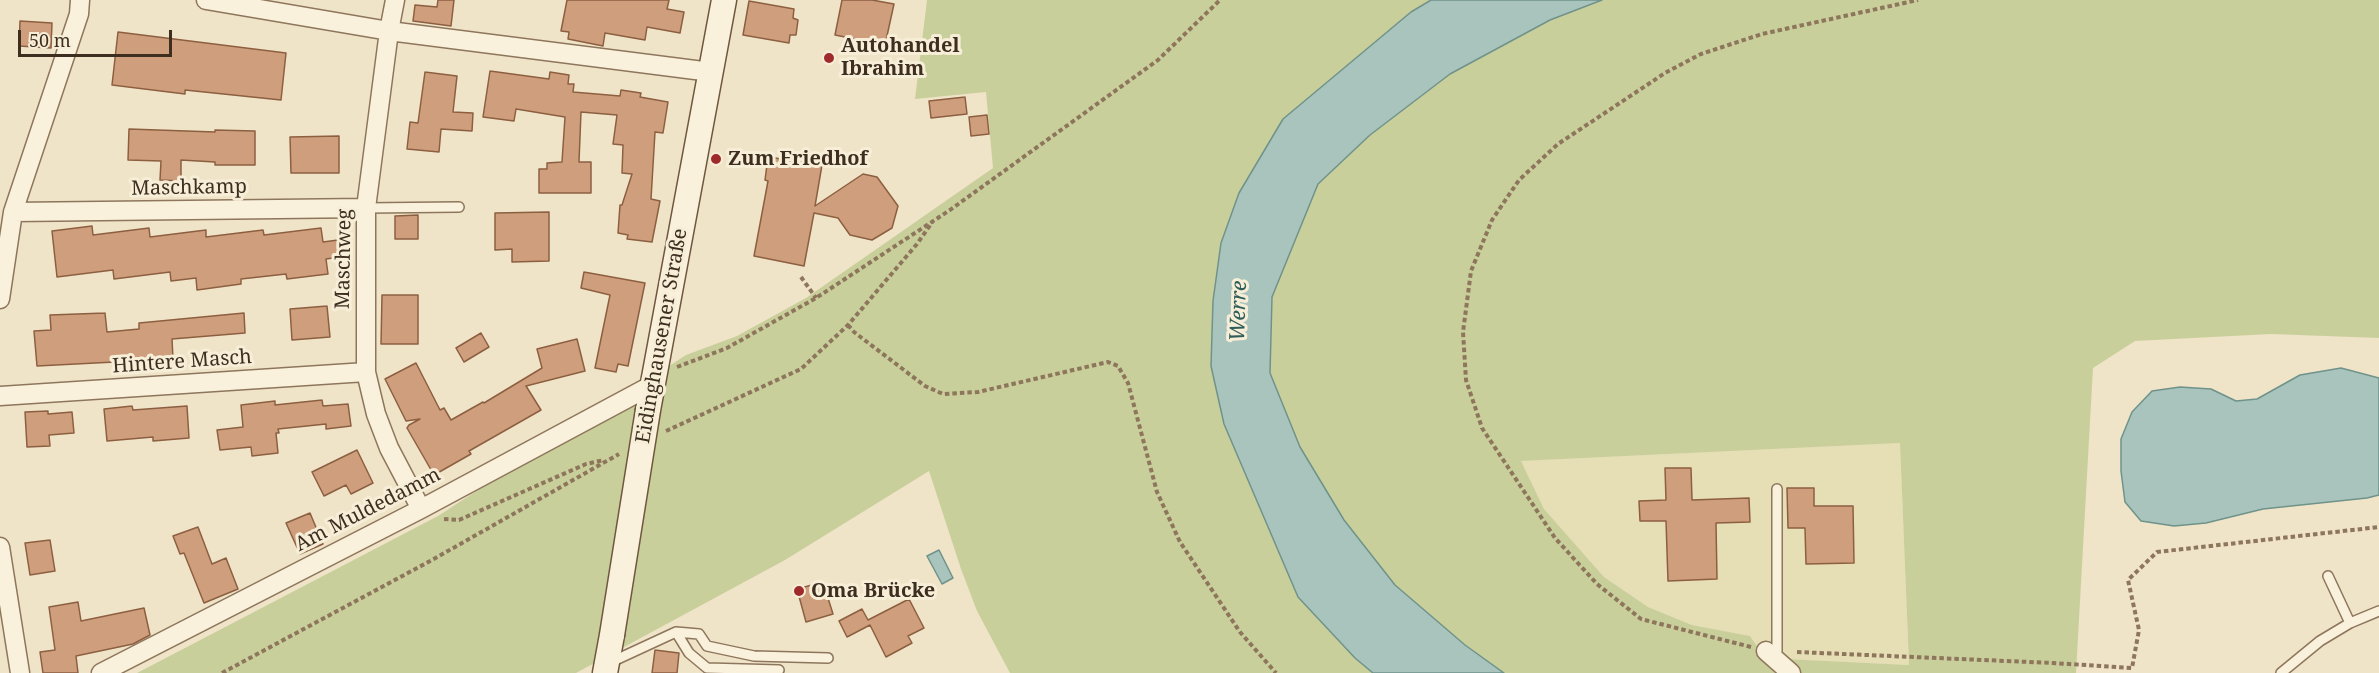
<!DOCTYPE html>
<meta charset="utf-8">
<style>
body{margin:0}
#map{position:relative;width:2379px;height:673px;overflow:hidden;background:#f0e4c8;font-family:"Noto Serif",serif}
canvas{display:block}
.scale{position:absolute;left:18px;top:30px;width:154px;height:27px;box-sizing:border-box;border:3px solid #3d2e20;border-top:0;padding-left:8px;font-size:18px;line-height:21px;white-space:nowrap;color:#3d2e20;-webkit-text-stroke:4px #f7eed8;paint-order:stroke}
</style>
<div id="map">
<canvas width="2379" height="673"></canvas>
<div class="scale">50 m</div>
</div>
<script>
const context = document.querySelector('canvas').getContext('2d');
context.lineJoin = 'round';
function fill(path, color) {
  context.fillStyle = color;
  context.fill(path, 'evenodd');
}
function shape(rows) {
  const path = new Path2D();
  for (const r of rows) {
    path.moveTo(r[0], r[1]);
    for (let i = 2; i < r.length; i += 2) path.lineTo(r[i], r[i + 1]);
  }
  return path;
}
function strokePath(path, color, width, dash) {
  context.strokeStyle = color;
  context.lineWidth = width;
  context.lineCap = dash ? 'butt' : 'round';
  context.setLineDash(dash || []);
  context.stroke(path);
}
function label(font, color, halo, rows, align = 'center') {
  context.font = font + ' "Noto Serif",serif';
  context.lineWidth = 6;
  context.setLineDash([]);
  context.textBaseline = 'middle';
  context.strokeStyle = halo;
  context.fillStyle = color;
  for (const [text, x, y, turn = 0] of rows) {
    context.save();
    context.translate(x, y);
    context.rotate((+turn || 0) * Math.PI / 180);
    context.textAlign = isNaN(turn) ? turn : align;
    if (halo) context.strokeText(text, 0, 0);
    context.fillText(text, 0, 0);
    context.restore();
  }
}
fill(shape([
 [1900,443,1909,665,1765,658,1750,636,1692,625,1648,607,1604,577,1544,509,1521,461]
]), '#e6deb5');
fill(shape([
 [927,0,1431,0,1411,12,1211,366,1224,424,1298,597,1355,658,1373,673,1010,673,977,611,961,569,929,471,785,560,576,673,137,673,438,516,686,355,737,336,806,298,993,168,986,92,915,99],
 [1602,0,2379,0,2379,338,2271,334,2135,341,2093,368,2076,673,1504,673,1465,645,1395,585,1344,520,1300,447,1270,373,1272,297,1318,184,1370,135,1450,74,1550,20],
 [1900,443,1909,665,1765,658,1750,636,1692,625,1648,607,1604,577,1544,509,1521,461]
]), '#c9cf9b');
const water = shape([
 [1431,0,1602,0,1550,20,1450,74,1370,135,1318,184,1272,297,1270,373,1300,447,1344,520,1395,585,1465,645,1504,673,1373,673,1355,658,1298,597,1224,424,1211,366,1213,301,1221,243,1239,193,1283,119,1411,12,1431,0],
 [2341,368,2379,378,2379,495,2367,498,2263,509,2206,523,2174,526,2141,521,2125,502,2121,471,2121,439,2132,412,2152,391,2180,387,2211,389,2236,401,2257,399,2300,375,2341,368],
 [939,550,953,578,942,584,927,556,939,550]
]);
fill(water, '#a9c4bc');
strokePath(water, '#6f938a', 1.5);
const building = shape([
 [438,0,454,0,451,26,413,21,415,5,437,7,438,0],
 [567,0,669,0,667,9,684,12,680,33,647,27,645,40,605,33,603,46,568,39,569,32,561,31,567,0],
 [842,0,872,0,894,4,885,45,835,35,842,0],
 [749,1,794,9,793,18,798,20,796,35,790,35,789,43,743,35,749,1],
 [20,21,52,23,51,48,19,46,20,21],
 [118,32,286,53,281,100,185,90,185,94,112,85,118,32],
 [490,71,549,79,550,72,569,75,568,84,574,84,573,92,620,96,621,90,641,93,640,97,668,102,663,133,655,132,651,199,660,201,652,242,627,239,628,235,618,233,620,205,622,205,632,174,622,173,623,145,613,144,617,115,581,112,579,162,591,162,591,193,539,193,539,169,547,169,547,163,562,162,565,117,516,109,514,121,483,117,490,71],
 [425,72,457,76,453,112,473,113,472,131,441,129,439,152,407,149,410,122,418,123,425,72],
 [965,97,967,114,931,118,929,101,965,97],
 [987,115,989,134,971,136,969,117,987,115],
 [129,129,215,132,215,130,255,131,255,165,215,165,215,162,181,160,181,181,160,180,161,161,128,160,129,129],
 [339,136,339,173,291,173,290,137,339,136],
 [768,157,822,165,815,206,863,174,877,177,898,206,892,228,872,240,850,235,838,218,814,213,804,266,754,256,768,181,765,180,768,157],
 [549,212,549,261,512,262,512,249,495,250,495,213,549,212],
 [418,215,418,239,395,239,395,216,418,215],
 [92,226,93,235,149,228,150,237,206,230,206,237,263,230,264,235,321,228,323,242,338,240,340,257,326,259,328,274,287,279,286,274,241,279,241,284,197,290,196,278,171,281,170,272,114,279,113,270,57,277,52,231,92,226],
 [584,272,645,283,628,366,618,364,616,372,595,368,610,295,581,288,584,272],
 [382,295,418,295,418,344,381,344,382,295],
 [327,306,330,337,292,340,290,309,327,306],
 [105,313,107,332,139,329,139,323,244,313,245,333,172,339,173,359,37,366,34,331,51,330,50,315,105,313],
 [481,333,489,347,464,362,456,348,481,333],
 [577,339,585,371,526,386,541,410,469,451,471,454,434,475,407,428,409,425,420,419,406,421,385,379,416,363,440,410,444,408,451,420,483,402,484,403,542,368,537,349,577,339],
 [322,400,323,406,348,404,351,426,326,429,326,424,278,429,279,433,276,433,278,453,252,456,251,447,220,450,217,430,243,427,241,405,275,401,275,405,322,400],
 [132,406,133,410,187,406,189,438,153,441,153,437,107,441,104,409,132,406],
 [48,411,48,414,72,412,74,433,49,435,50,446,27,447,25,412,48,411],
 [357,450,373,483,351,494,346,485,324,496,312,472,357,450],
 [1665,468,1691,468,1692,500,1749,498,1750,522,1716,523,1717,579,1668,581,1666,521,1640,521,1639,501,1666,500,1665,468],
 [1787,488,1814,488,1814,506,1853,506,1854,563,1806,564,1805,528,1788,528,1787,488],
 [310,513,323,544,300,554,286,523,310,513],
 [198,527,212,564,226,558,238,589,204,603,184,553,180,554,173,536,198,527],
 [50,540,55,571,30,575,25,543,50,540],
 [823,582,833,614,806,622,797,589,823,582],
 [909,599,924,628,908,636,912,643,886,657,870,625,847,637,839,621,862,609,868,620,909,599],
 [78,602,81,621,144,608,150,635,133,644,76,656,78,673,43,673,40,652,55,650,49,607,78,602],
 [655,650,679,653,677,673,652,673,655,650]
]);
fill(building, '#cf9f7d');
strokePath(building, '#8d5f41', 1.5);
const lane = shape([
 [366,208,459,207],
 [2328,576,2350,623],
 [676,632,689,653,707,668,779,670],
 [1768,651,1777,651,1777,489],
 [609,663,676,632,699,634,707,646,754,656,828,658],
 [2281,673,2320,641,2350,623,2379,611]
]);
const street = shape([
 [206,0,389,31,711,72],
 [395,0,389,31,366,208,366,372,376,414,389,448,421,509],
 [13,212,366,208],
 [0,299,13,212,79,14,80,0],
 [0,396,366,372],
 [0,547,20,673],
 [1766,651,1791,673],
 [101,673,421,509,654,384]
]);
const secondary = shape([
 [648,410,724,0],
 [605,673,612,635]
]);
strokePath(lane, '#8d765c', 12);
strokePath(street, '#8d765c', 21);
strokePath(secondary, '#6f573f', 27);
strokePath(shape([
 [801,277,816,298],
 [848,325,854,332,925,386,943,394,978,392,1108,362,1118,366,1128,383,1157,492,1180,542,1240,632,1276,673],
 [677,367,727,348,816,298,950,210,1158,60,1220,0],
 [666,431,801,369,848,325,917,244,933,221],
 [444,519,459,520,586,464,604,460],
 [1751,647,1641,619,1597,584,1555,538,1482,428,1466,380,1463,332,1471,271,1492,220,1519,180,1558,144,1665,73,1701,54,1762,34,1918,0],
 [1797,652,2053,663,2132,668,2139,630,2128,580,2157,552,2379,527],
 [222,673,432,560,619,454]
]), '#8d765c', 4, [4.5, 3]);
strokePath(lane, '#faf1dc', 9);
strokePath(street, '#faf1dc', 18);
strokePath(secondary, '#faf1dc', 24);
const secondaryBridge = shape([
 [612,635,648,410]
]);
strokePath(secondaryBridge, '#6f573f', 27, []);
strokePath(secondaryBridge, '#faf1dc', 24);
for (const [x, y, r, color] of [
 [829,58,6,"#9e2a2b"],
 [716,159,6,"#9e2a2b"],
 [799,591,6,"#9e2a2b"]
]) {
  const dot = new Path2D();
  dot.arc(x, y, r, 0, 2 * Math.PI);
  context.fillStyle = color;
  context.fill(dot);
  strokePath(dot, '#f7eed8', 2);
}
label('bold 20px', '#3d2e20', '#f7eed8', [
 ["Autohandel",841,46],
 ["Ibrahim",841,69],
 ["Zum Friedhof",728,159],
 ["Oma Brücke",811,591]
], 'left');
label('20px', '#3d2e20', '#f7eed8', [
 ["Maschkamp",189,188,-1],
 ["Maschweg",344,259,-89],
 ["Eidinghausener Straße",662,336,-80],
 ["Hintere Masch",182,362,-4],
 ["Am Muldedamm",368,510,-27]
]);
label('italic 21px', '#2f5d5a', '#f7eed8', [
 ["Werre",1239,311,-88]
]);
</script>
